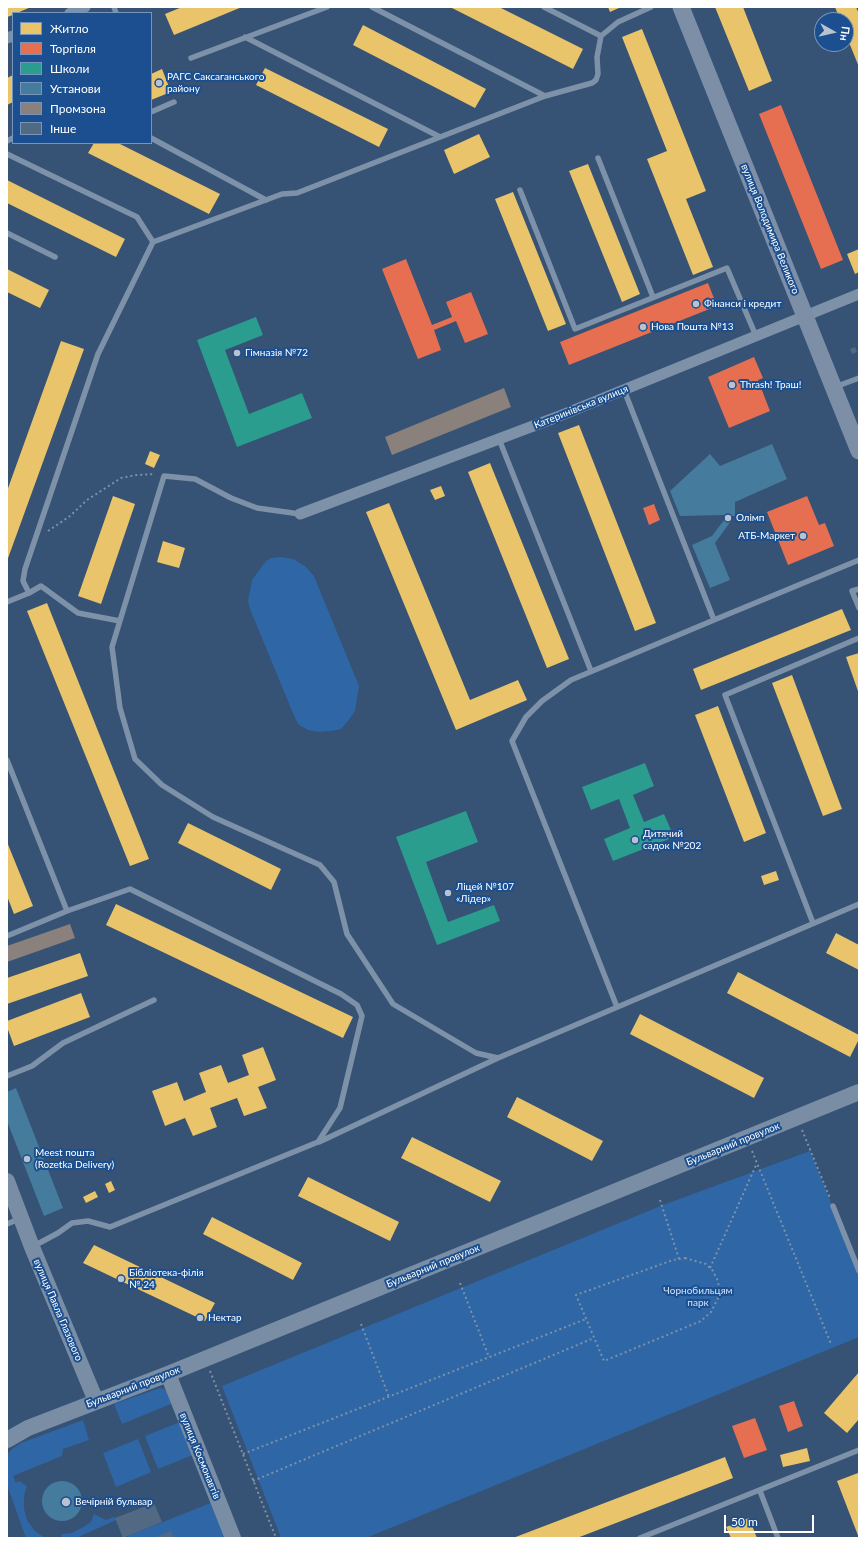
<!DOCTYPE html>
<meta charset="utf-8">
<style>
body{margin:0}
#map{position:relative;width:866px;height:1545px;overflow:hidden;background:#365274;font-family:Lato,sans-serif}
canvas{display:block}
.frame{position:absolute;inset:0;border:8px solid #fff;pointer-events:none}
.legend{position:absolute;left:12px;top:12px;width:140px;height:132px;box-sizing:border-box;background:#1b4f8f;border:1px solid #7695bc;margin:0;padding:5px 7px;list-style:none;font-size:12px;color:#fff}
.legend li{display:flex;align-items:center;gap:8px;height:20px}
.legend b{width:20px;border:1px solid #7695bc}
.north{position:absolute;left:814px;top:12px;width:40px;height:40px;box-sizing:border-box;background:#1b4f8f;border:1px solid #7695bc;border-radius:50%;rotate:98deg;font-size:11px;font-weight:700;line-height:16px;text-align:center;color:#fff}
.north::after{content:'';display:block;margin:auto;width:14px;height:18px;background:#b9c2ce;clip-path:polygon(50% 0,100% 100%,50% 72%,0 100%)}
.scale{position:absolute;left:724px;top:1515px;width:90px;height:18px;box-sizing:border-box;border:2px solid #fff;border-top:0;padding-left:5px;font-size:12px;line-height:14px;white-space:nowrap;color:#fff;-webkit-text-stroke:3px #1b4f8f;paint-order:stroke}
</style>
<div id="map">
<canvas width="866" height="1545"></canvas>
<div class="frame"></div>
<ul class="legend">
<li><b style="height:11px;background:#e9c46a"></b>Житло</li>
<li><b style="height:11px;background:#e76f51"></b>Торгівля</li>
<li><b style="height:11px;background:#2a9d8f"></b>Школи</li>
<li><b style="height:11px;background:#457b9d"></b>Установи</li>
<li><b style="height:11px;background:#8a817c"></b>Промзона</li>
<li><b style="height:11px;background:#526984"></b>Інше</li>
</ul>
<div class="north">Пн</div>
<div class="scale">50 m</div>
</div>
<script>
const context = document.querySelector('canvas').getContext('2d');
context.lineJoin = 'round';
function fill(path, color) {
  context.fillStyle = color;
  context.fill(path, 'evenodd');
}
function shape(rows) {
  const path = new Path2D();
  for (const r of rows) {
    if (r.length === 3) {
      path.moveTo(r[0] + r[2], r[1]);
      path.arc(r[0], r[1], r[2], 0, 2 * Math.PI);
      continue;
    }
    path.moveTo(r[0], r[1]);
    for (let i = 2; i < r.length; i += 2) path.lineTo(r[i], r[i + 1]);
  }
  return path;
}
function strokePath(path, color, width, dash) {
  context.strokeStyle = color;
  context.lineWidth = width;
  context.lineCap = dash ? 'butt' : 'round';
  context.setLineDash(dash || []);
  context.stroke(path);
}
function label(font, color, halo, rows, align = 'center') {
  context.font = font + ' Lato,sans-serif';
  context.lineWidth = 4;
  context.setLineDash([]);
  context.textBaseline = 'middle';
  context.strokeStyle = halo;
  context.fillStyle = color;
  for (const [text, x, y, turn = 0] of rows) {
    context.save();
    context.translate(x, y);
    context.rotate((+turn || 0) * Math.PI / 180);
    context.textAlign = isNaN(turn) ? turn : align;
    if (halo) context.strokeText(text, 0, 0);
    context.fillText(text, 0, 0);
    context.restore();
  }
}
fill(shape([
 [281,557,293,559,305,566,314,576,359,686,355,711,348,721,341,729,331,731,319,732,308,730,299,725,295,718,250,609,248,601,252,580,266,561,271,558],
 [810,1151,859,1271,859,1337,366,1538,281,1538,222,1386,663,1205],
 [160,1388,167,1390,176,1402,122,1424,114,1404],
 [83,1420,89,1440,63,1449,62,1456,13,1476,16,1483,19,1481,27,1486,24,1496,24,1509,27,1520,35,1531,45,1538,26,1538,7,1485,7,1455,12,1449,21,1443],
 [180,1422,193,1455,158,1469,145,1436],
 [138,1439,151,1472,116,1487,103,1453],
 [218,1500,233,1538,128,1538,128,1536],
 [94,1514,106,1520,114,1517,116,1520,76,1538,62,1538,61,1534,72,1533,85,1526,91,1522]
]), '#2f66a5');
fill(shape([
 [7,7,31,7,17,13,13,13,13,15,7,17],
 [182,7,242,7,174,35,165,14],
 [450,7,499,7,583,49,573,69],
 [608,7,621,7,610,12],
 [715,7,743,7,772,81,749,91],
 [835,7,856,7,859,14,859,67,846,35,846,20,840,20],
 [363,25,486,89,475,108,353,45],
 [642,29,706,191,686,199,713,267,693,275,647,159,667,151,622,37],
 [265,68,388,129,379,147,256,85],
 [162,69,171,92,151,100,151,74],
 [13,75,13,102,7,105,7,78],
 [479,134,490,157,454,174,444,150],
 [94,143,118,143,220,194,209,214,88,153],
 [588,164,640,294,622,302,569,171],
 [7,180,125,239,116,257,7,203],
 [513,192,566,324,548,331,495,199],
 [859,249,859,272,855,274,847,254],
 [7,269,49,290,40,308,7,292],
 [61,341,84,349,7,561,7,491],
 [579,425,656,623,635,631,558,433],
 [150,451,160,455,154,468,145,464],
 [490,463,569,659,547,668,468,472],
 [441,486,445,496,435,500,430,490],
 [113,496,135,504,101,604,78,596],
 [389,503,470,700,518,680,527,700,456,730,366,512],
 [163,541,185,548,179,568,157,562],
 [47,603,149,859,130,866,27,611],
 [842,609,851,630,701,690,693,669],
 [859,653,859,694,846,657],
 [792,675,842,809,823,816,772,683],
 [718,706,766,833,744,842,695,715],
 [188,823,281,869,271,890,178,843],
 [7,842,33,906,14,914,7,896],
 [776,871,779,880,764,885,761,876],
 [116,904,353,1017,343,1038,106,925],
 [836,933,859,945,859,970,826,953],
 [80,953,88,976,7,1004,7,978],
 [738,972,859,1035,859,1039,850,1057,727,993],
 [81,993,90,1017,14,1046,7,1027,7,1021],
 [640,1014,764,1078,754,1098,630,1034],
 [263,1047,276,1080,258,1087,267,1108,244,1116,237,1098,210,1108,217,1127,193,1136,185,1118,165,1126,152,1091,177,1082,184,1101,206,1092,199,1073,221,1065,228,1083,249,1075,242,1055],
 [517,1097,603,1141,592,1161,507,1117],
 [412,1137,501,1181,490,1202,401,1158],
 [308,1177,399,1222,390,1241,298,1196],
 [111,1181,115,1190,109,1193,105,1184],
 [95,1191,98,1197,86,1203,83,1197],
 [212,1217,302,1263,293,1280,203,1234],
 [94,1245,215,1303,205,1321,83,1263],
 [859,1372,859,1419,847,1433,824,1413],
 [807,1448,810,1461,783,1467,780,1455],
 [725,1457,733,1478,577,1538,513,1538],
 [858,1473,859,1477,859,1538,837,1481],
 [749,1518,757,1538,731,1538,726,1527]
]), '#e9c46a');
fill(shape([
 [781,105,843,260,821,269,759,114],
 [406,259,432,325,452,317,446,302,471,292,488,334,465,343,456,321,434,330,441,350,418,359,382,269],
 [708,283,717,306,569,365,560,342],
 [754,357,763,378,758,380,770,411,729,428,708,377],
 [807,496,819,525,825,523,834,546,788,565,767,512],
 [654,504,660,520,649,525,643,508],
 [794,1401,803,1426,788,1432,779,1406],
 [755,1418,767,1450,744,1458,732,1426]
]), '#e76f51');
fill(shape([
 [256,317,263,335,225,350,249,414,302,393,312,418,237,447,197,340],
 [645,763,654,786,633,795,644,822,664,814,674,837,613,861,604,839,630,828,619,799,591,810,582,787],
 [466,811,478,842,426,862,448,922,494,905,500,921,437,945,396,837]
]), '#2a9d8f');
fill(shape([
 [772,444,787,479,735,502,735,516,732,516,731,521,715,543,730,580,710,588,692,545,712,536,724,520,724,515,680,516,670,491,710,454,720,466],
 [16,1088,63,1208,44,1216,7,1121,7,1092],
 [62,1501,20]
]), '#457b9d');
fill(shape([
 [504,388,511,407,392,455,385,437],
 [70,924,75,938,7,962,7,946]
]), '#8a817c');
fill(shape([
 [855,347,857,352,852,354,850,349],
 [154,1503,162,1522,123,1538,115,1518],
 [171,1531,174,1538,154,1538]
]), '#526984');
strokePath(shape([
 [48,531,70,516,87,500,121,478,136,475,155,474],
 [802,1130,830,1198],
 [752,1151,831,1344],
 [660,1200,679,1259],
 [685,1258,706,1264,713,1271,717,1279,720,1290,718,1298,711,1312,701,1321,604,1361,576,1295,673,1260,685,1258],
 [710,1268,757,1163],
 [460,1283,489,1357],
 [361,1324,389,1397],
 [210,1371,276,1538],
 [243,1454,586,1319],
 [253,1481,594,1338]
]), '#7d92a8', 2, [2, 3]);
strokePath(shape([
 [114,7,116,13],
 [372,7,545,96],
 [544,7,601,36],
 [245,37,440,137],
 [191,58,327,7],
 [151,112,174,102],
 [151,138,266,200],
 [7,141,13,138],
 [7,154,137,217,153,242],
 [598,158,653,297],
 [520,190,575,329,727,268,756,336],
 [7,233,55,257],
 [835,387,859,378],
 [624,390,714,620,859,560],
 [499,439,591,671],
 [300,514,257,508,231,498,195,479,164,476,112,647,120,708,135,759,162,785,213,817,320,865,334,882,347,934,393,1004,476,1053,498,1058,859,904],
 [859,589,852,591,859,608],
 [7,602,29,593],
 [120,621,78,613,41,586,29,593,23,581,25,569,98,354,153,242,282,194,297,193,545,96,592,83,596,80,598,74,597,57,601,36,618,22,651,7],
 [7,760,67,911,7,936],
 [813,923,725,695,859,638],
 [617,1007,512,741,526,717,542,701,571,680,714,620],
 [7,1076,32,1066,63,1043,154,1000],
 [319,1142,498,1058],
 [833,1206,859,1271],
 [7,1224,19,1219],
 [32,1247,58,1233,72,1223,88,1221,110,1227,318,1142,340,1108,362,1016,357,1005,341,994,130,889,67,911],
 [760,1491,778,1538],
 [640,1538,859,1450]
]), '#7d92a8', 5.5);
strokePath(shape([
 [70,13,85,7],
 [7,38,13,36],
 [300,514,557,417,859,294]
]), '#7d92a8', 11);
strokePath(shape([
 [7,1181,32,1247,96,1401],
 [168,1374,233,1538],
 [7,1440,28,1428,168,1374,859,1092]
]), '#798da4', 16);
strokePath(shape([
 [681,7,859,451]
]), '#7d8ea7', 17);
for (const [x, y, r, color] of [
 [159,83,4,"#b9c2ce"],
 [696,304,4,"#b9c2ce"],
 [643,327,4,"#b9c2ce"],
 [237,353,4,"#b9c2ce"],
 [732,385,4,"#b9c2ce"],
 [728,518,4,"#b9c2ce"],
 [803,536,4,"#b9c2ce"],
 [635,840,4,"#b9c2ce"],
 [448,893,4,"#b9c2ce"],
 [27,1159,4,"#b9c2ce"],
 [121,1279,4,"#b9c2ce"],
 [200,1318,4,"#b9c2ce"],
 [66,1502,5,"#b9c2ce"]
]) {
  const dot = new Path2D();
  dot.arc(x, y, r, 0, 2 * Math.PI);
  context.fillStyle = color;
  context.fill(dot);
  strokePath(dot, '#1b4f8f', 1.5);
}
label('10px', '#fff', '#1b4f8f', [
 ["РАГС Саксаганського",167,77],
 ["району",167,89],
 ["Фінанси і кредит",704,304],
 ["Нова Пошта №13",651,327],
 ["Гімназія №72",245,353],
 ["Thrash! Траш!",740,385],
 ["Олімп",736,518],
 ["АТБ-Маркет",795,536,"right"],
 ["Дитячий",643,834],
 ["садок №202",643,846],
 ["Ліцей №107",456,887],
 ["«Лідер»",456,899],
 ["Meest пошта",35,1153],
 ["(Rozetka Delivery)",35,1165],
 ["Бібліотека-філія",129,1273],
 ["№ 24",129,1285],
 ["Нектар",208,1318],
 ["Вечірній бульвар",75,1502]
], 'left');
label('10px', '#fff', '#1b4f8f', [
 ["вулиця Володимира Великого",770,229,68],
 ["Катеринівська вулиця",581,407,-22],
 ["Бульварний провулок",733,1144,-22],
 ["Бульварний провулок",433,1266,-22],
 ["вулиця Павла Глазового",58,1310,67],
 ["Бульварний провулок",133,1387,-21],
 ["вулиця Космонавтів",200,1456,68]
]);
label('10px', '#cfe3fa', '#1b4f8f', [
 ["Чорнобильцям",698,1291],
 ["парк",698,1303]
]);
</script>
